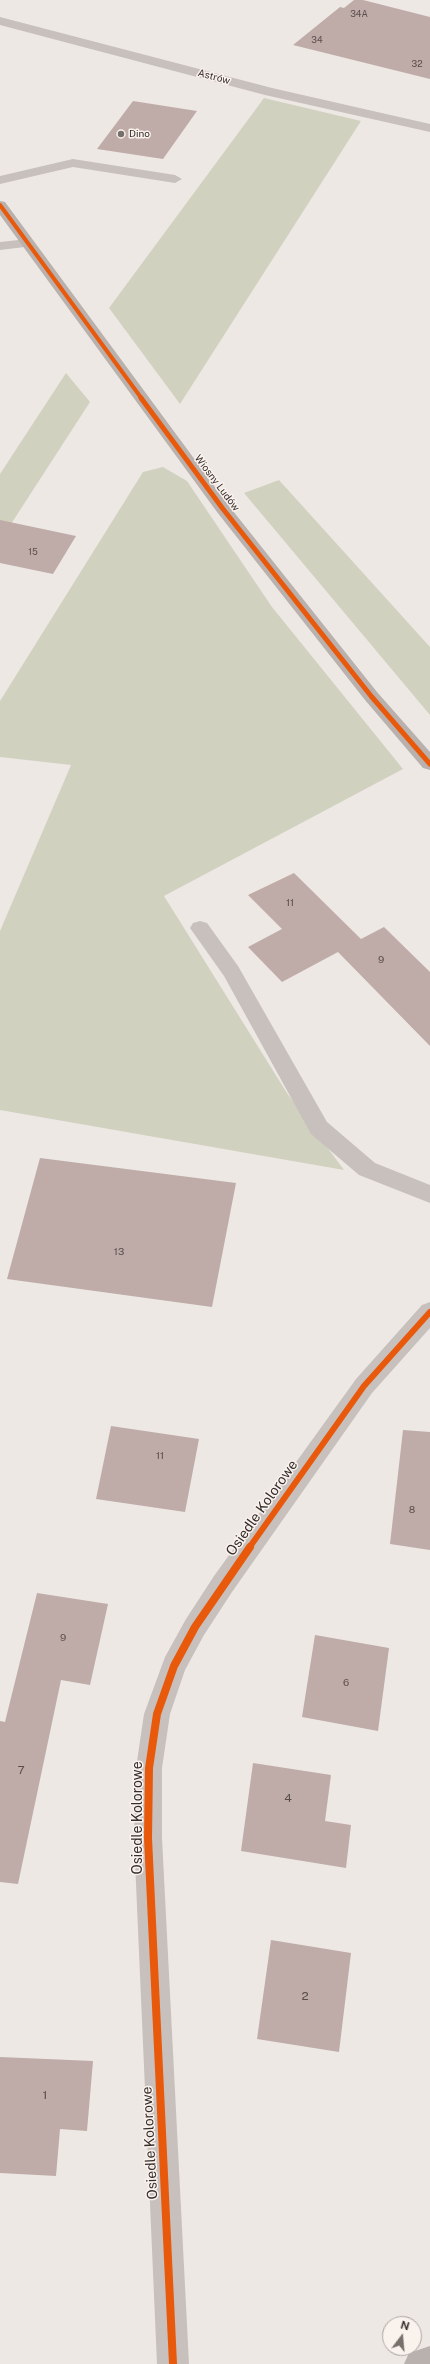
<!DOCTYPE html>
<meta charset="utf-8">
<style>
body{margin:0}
#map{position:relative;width:430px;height:2364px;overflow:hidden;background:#eee8e4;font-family:"Public Sans",sans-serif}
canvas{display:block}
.north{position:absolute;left:382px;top:2316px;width:40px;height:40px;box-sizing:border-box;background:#f9f2ed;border:1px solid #aba4a0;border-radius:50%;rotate:16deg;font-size:11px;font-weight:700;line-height:16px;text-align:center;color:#372e2c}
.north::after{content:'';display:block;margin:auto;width:14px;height:18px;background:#776f6c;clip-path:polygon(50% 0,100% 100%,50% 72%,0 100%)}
</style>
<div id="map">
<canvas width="430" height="2364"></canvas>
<div class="north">N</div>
</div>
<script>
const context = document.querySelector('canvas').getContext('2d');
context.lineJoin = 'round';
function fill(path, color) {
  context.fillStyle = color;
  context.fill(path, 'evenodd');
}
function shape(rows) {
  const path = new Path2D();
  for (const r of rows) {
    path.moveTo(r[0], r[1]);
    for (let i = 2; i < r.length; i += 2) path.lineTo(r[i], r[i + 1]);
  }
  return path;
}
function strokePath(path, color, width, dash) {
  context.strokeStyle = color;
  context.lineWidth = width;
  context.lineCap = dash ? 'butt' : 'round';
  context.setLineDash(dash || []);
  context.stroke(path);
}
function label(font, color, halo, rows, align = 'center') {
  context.font = font + ' "Public Sans",sans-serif';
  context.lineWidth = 3;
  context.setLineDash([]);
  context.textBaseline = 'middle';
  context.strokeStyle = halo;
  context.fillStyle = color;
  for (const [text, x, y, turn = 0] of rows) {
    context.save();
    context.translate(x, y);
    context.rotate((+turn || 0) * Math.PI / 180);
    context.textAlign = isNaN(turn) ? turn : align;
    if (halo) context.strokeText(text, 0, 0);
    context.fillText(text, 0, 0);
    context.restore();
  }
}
fill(shape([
 [264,98,361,121,180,404,109,308],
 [66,373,90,402,0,541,0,474],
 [163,467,187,481,272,607,403,769,164,896,287,1093,344,1170,0,1110,0,931,71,765,0,757,0,701,143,472],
 [279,480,430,647,430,715,244,493]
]), '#d1d1c0');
fill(shape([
 [354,0,363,0,430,17,430,79,293,45,340,7,344,8],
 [133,101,197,111,163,159,97,149],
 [0,520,76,536,53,574,0,563],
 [294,873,361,939,384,927,430,972,430,1046,338,952,282,982,248,947,282,929,248,895],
 [40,1158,236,1183,212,1307,7,1279],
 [111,1426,199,1439,185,1512,96,1499],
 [403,1430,430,1432,430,1550,390,1544],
 [37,1593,108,1604,90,1685,61,1680,18,1884,0,1882,0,1721,5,1722],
 [315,1635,389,1648,378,1731,302,1717],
 [253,1763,331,1775,325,1821,351,1825,346,1868,241,1851],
 [271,1940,351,1953,339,2052,257,2039],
 [0,2057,93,2061,87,2131,60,2129,56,2176,0,2173]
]), '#bfaca8');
fill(shape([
 [73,159,175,175,182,179,175,183,73,167,0,184,0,176,73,159],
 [28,239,35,243,33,246,0,250,0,242,28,239],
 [200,921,207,923,238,966,327,1122,375,1163,430,1185,430,1203,359,1175,311,1134,224,976,190,928,193,923,200,921]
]), '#c7c0bd');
fill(shape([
 [0,17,272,88,430,124,430,132,265,95,0,25,0,17],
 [430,1302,430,1328,372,1393,232,1592,204,1635,185,1670,170,1714,162,1768,162,1838,189,2364,157,2364,134,1838,136,1768,144,1714,165,1657,186,1619,214,1576,356,1379,422,1305,430,1302]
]), '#c7c0bd');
fill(shape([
 [0,201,5,202,229,506,377,692,430,752,430,770,423,768,365,700,217,512,0,215,0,201],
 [430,2346,430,2364,404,2364,409,2353,430,2346]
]), '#b8b1ae');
strokePath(shape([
 [0,205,142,399]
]), '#e8590c', 4);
strokePath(shape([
 [141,398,223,509,371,696,430,764]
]), '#e8590c', 5);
strokePath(shape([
 [249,1548,364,1386,430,1312]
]), '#e8590c', 6);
strokePath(shape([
 [173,2364,148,1838,149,1768,157,1714,174,1666,195,1627,250,1547]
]), '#e8590c', 8);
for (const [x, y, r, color] of [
 [121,134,4,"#776f6c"]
]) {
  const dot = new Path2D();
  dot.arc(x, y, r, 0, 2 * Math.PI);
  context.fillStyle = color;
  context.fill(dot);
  strokePath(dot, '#f9f2ed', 1.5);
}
label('9px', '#594e4b', null, [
 ["34A",359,14],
 ["34",317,40],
 ["32",417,64],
 ["15",33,552]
]);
label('10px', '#372e2c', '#f9f2ed', [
 ["Astrów",214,77,15],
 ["Wiosny Ludów",217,483,53]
]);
label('10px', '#372e2c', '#f9f2ed', [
 ["Dino",129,134]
], 'left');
label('10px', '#594e4b', null, [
 ["11",290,903],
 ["9",381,960],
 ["13",119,1252],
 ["11",160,1456],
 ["8",412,1510],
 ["9",63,1638],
 ["6",346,1683]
]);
label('12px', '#594e4b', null, [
 ["7",21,1770],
 ["4",288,1798],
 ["2",305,1996],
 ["1",45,2095]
]);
label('14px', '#372e2c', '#f9f2ed', [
 ["Osiedle Kolorowe",262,1508,-55],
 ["Osiedle Kolorowe",138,1818,-90],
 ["Osiedle Kolorowe",150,2143,-93]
]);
</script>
